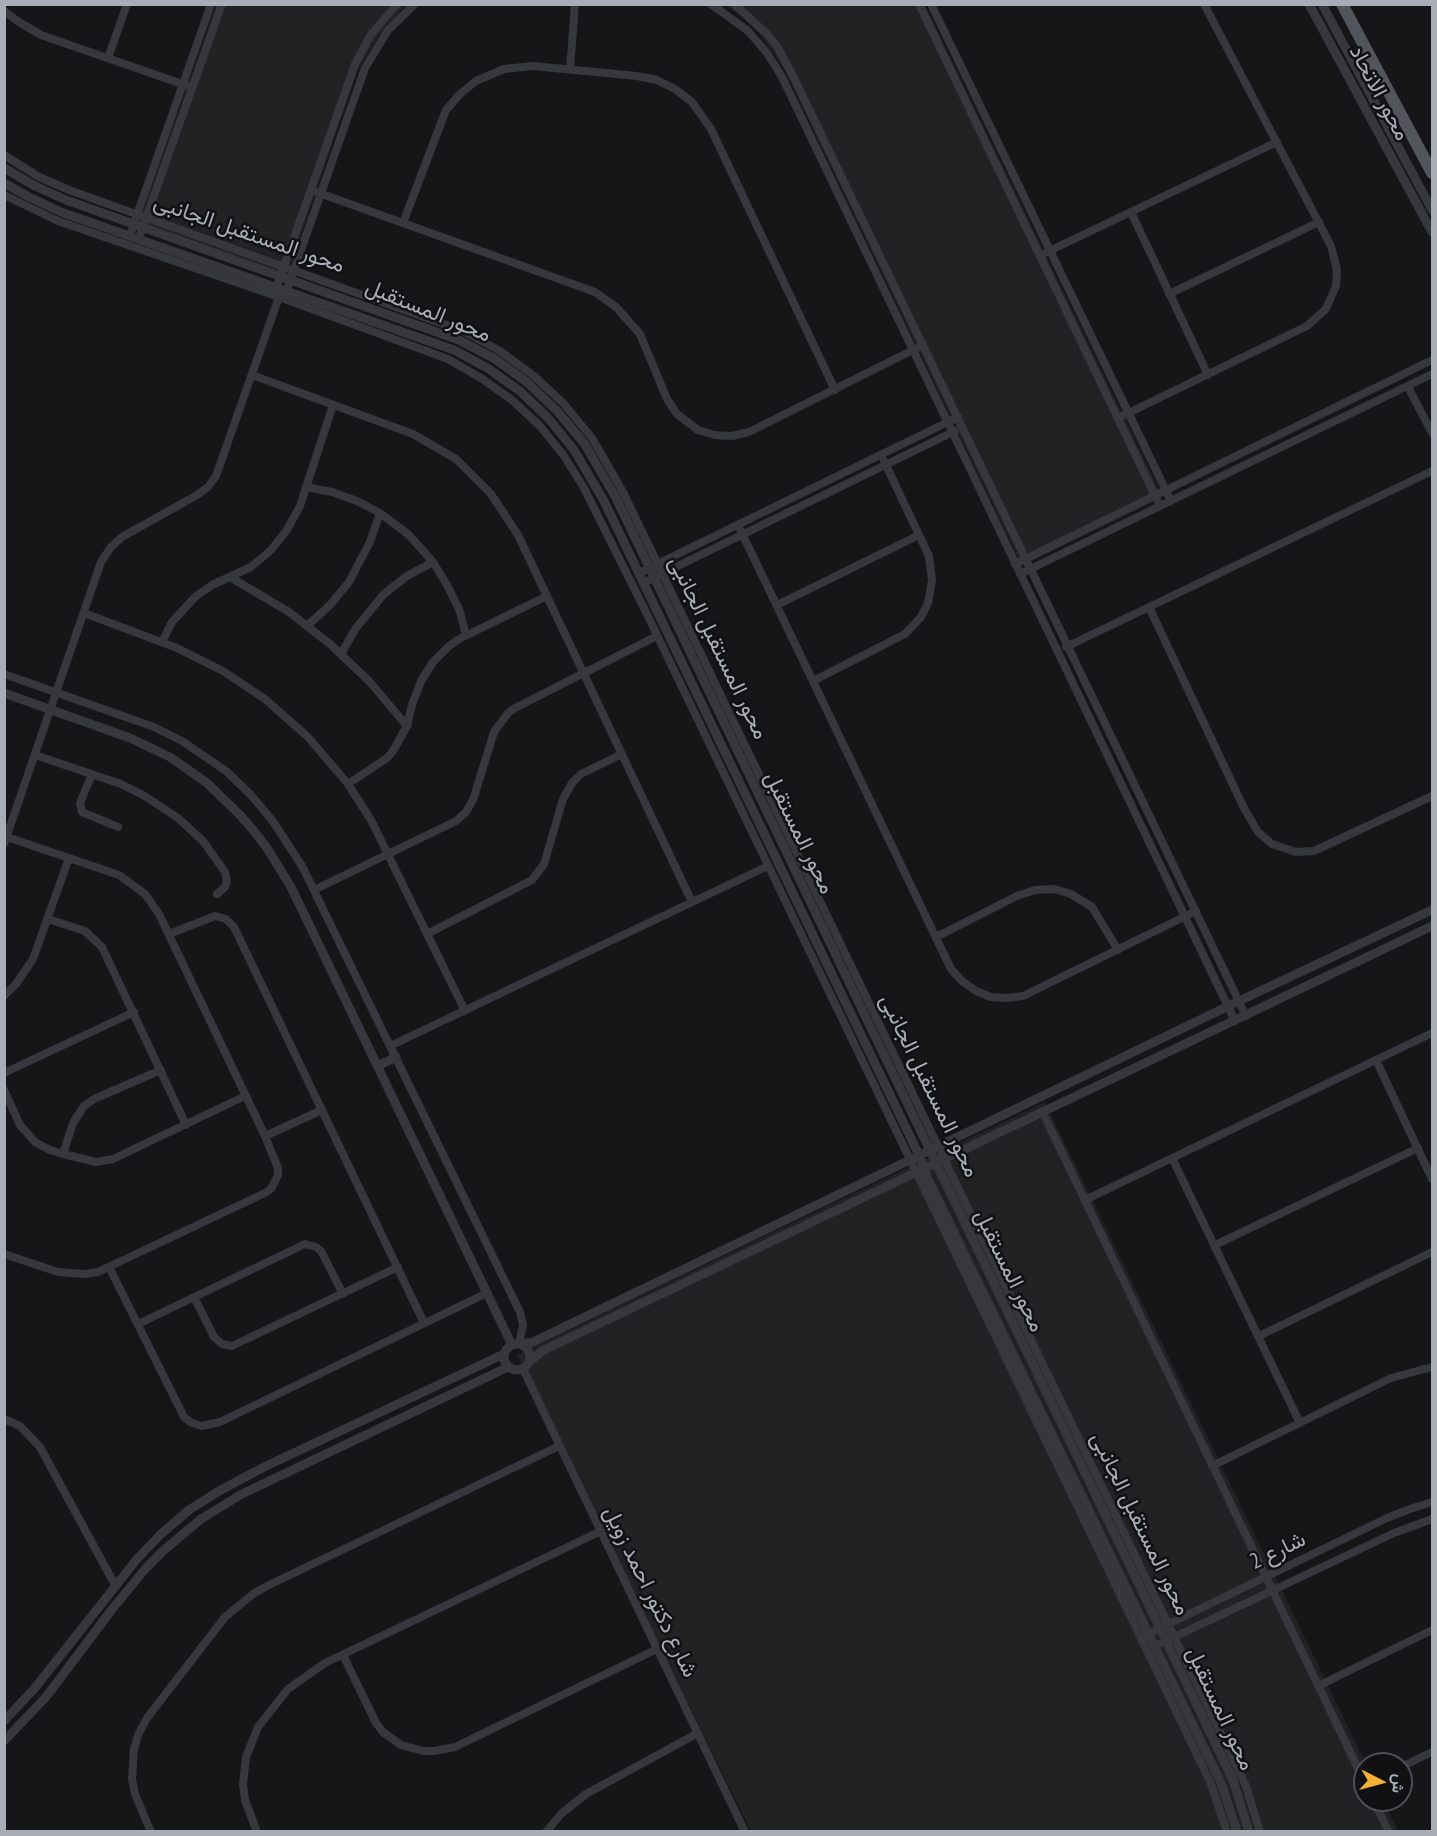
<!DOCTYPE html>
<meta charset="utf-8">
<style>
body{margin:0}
#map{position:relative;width:1437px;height:1836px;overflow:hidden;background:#161618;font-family:"PT Sans Narrow",Vazirmatn,sans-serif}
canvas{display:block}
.frame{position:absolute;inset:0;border:6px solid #a8adb8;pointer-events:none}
.north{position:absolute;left:1353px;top:1752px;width:60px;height:60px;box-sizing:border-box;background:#111113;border:2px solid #4d4f55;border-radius:50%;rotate:96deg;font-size:16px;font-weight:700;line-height:24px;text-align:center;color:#a8adb8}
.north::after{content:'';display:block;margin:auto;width:21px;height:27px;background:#f2b134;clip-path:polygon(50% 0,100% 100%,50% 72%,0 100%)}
</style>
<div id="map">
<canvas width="1437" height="1836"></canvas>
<div class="frame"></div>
<div class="north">ش</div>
</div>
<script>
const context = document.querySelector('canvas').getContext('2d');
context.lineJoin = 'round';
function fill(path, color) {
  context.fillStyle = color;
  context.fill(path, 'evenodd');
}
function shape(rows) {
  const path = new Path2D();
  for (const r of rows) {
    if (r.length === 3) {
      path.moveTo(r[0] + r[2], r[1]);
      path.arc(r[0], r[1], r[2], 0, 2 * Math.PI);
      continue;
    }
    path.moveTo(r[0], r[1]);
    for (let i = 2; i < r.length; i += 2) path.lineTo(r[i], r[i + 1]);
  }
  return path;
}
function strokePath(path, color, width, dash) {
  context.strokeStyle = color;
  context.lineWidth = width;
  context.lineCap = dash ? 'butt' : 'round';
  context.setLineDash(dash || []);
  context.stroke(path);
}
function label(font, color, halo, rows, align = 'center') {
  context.font = font + ' "PT Sans Narrow",Vazirmatn,sans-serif';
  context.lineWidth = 5;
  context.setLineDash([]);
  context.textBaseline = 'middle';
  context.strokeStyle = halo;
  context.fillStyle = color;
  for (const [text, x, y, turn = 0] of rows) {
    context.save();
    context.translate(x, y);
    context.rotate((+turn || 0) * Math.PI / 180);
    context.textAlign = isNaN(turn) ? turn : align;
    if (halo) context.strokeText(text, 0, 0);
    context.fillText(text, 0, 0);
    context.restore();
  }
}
fill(shape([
 [216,5,406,5,380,34,358,70,285,282,136,230],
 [725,5,925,5,1163,497,1022,566,785,71,762,36,742,17],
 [1045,1102,1366,1764,1365,1800,1383,1800,1398,1831,751,1831,517,1355]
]), '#222225');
strokePath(shape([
 [711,4,748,31,767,53,782,77,1235,1021],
 [734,4,767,34,777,46,794,78,1246,1016],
 [919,4,1160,506],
 [931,4,1171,501],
 [4,11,19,22,41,35,188,86],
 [108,58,127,4],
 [570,69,575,4],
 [4,155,39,177,69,190,463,331,500,351,534,376,563,403,592,438,623,492,1246,1786,1260,1832],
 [311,190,595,292,616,307,640,334,667,399,677,414,698,430,715,435,732,436,749,432,923,345],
 [4,195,58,221,279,297,448,359,481,378,512,400,540,426,564,456,584,488,642,604,1141,1638,1211,1784,1227,1832],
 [1131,212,1208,375],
 [403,223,446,110,460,94,476,81,504,69,533,66,637,76,657,80,675,89,692,102,711,129,835,390],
 [130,235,211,4],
 [139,238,222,4],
 [1045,253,1277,142],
 [277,293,277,286,355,64,370,36,397,4],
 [1169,294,1319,222],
 [252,375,413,434,456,459,491,494,518,535,692,902],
 [1408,387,1432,433],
 [1118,418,1307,326,1326,309,1336,286,1337,270,1331,246,1204,4],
 [306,487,332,492,357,501,380,513,409,535,433,562,447,585,459,609,466,635],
 [738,525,951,969,962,981,976,991,991,997,1007,998,1023,996,1196,911],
 [1015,564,1432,360],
 [639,573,958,417],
 [1020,574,1432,374],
 [230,577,289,612,330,644,369,681,407,726],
 [643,583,955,431],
 [777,605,919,535],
 [1149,607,1244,808,1258,832,1272,844,1296,852,1314,851,1432,796],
 [84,613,177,648,223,671,265,699,308,737,348,784,371,820,465,1011],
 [307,626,330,605,349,582,370,542,380,513],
 [162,642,172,622,195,597,212,585,251,567,271,550,287,530,300,506,333,405],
 [1066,647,1432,471],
 [341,654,356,628,384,594,407,576,433,562],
 [4,674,154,727,182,741,226,771,250,794,272,820,302,866,520,1312,523,1325,519,1344],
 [813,681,905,634,921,617,928,603,932,580,929,556,884,461],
 [35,755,121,784,143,795,178,818,203,841,225,872,227,882,225,887,217,894],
 [92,774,80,803,82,812,118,827],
 [348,784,387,758,393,751,407,726,412,705,421,681,433,662,449,646,459,639,547,596],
 [4,844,101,562,111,547,122,537,197,495,208,487,216,476,279,297,284,294,287,290,365,68,388,30,415,4],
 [314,890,456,821,466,812,473,800,494,732,508,713,515,708,657,636],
 [48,919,85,931,102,947,186,1125],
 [169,934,215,916,226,919,234,927,424,1323],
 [427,934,532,880,544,864,563,799,572,783,581,774,622,754],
 [936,937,1017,896,1035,890,1054,889,1071,894,1092,907,1118,950],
 [4,996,16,984,33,959,69,858],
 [390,1046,768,866],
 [1376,1060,1432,1179],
 [4,1073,134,1012],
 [4,1090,20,1125,35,1142,50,1150,63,1154,96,1162,113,1159,245,1096],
 [1043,1113,1365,1783],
 [265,1136,322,1110],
 [63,1154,73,1123,84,1106,94,1099,161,1070],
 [1172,1158,1300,1423],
 [1085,1200,1432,1033],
 [1215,1245,1418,1148],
 [4,1254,58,1272,85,1274,98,1272,265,1193,271,1189,278,1175,278,1168,265,1136,159,914,145,894,119,875,7,837],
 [109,1267,184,1417,192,1423,202,1426,220,1422,487,1293],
 [194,1297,214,1337,222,1344,232,1346,398,1267],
 [138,1324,305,1244,316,1247,321,1251,343,1294],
 [1259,1336,1432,1252],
 [523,1369,745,1832],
 [4,1419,20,1426,40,1447,115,1585],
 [1212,1466,1391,1378,1432,1367],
 [1146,1635,1387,1518,1410,1509,1432,1502],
 [1151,1648,1394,1533,1432,1519],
 [343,1655,376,1723,383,1732,401,1745,423,1751,434,1751,455,1747,657,1649],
 [1318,1686,1432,1630],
 [1401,1767,1432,1752],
 [1373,1800,1389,1832],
 [151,1832,135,1794,132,1779,134,1749,138,1735,147,1718,225,1617,253,1594,269,1585,559,1446],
 [257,1832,245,1800,243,1785,246,1757,258,1727,288,1689,325,1663,601,1531],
 [546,1832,562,1813,586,1794,698,1733]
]), '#37383d', 8);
strokePath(shape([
 [1309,4,1432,232],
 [1322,4,1432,210],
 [4,168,35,186,66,200,459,340,495,359,528,383,558,412,584,443,615,496,1233,1780,1249,1832],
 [4,183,29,197,61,212,454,350,489,369,521,392,549,419,574,450,604,501,919,1155,927,1177,1221,1783,1237,1832],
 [4,693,130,738,170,757,207,783,239,814,254,831,267,848,291,887,512,1345],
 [378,1066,396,1057],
 [517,1357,13],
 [521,1344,533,1342,1239,1001,1432,910],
 [530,1361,544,1350,1432,926],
 [4,1721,34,1689,137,1559,161,1534,189,1510,219,1491,264,1467,504,1354],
 [4,1741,46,1697,113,1608,147,1567,164,1550,201,1519,242,1494,508,1367]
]), '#37383d', 9);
strokePath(shape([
 [1342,4,1432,173]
]), '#53555c', 12);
label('22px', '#a8adb8', '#111113', [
 ["محور الاتحاد",1379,93,62],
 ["محور المستقبل الجانبى",249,234,19],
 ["محور المستقبل",428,311,22],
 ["محور المستقبل الجانبى",718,648,64],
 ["محور المستقبل",799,833,64],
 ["محور المستقبل الجانبى",929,1086,64],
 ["محور المستقبل",1009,1271,64],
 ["محور المستقبل الجانبى",1140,1524,64],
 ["شارع 2",1278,1551,-26],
 ["شارع دكتور احمد زويل",650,1592,64],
 ["محور المستقبل",1220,1709,65]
]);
</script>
